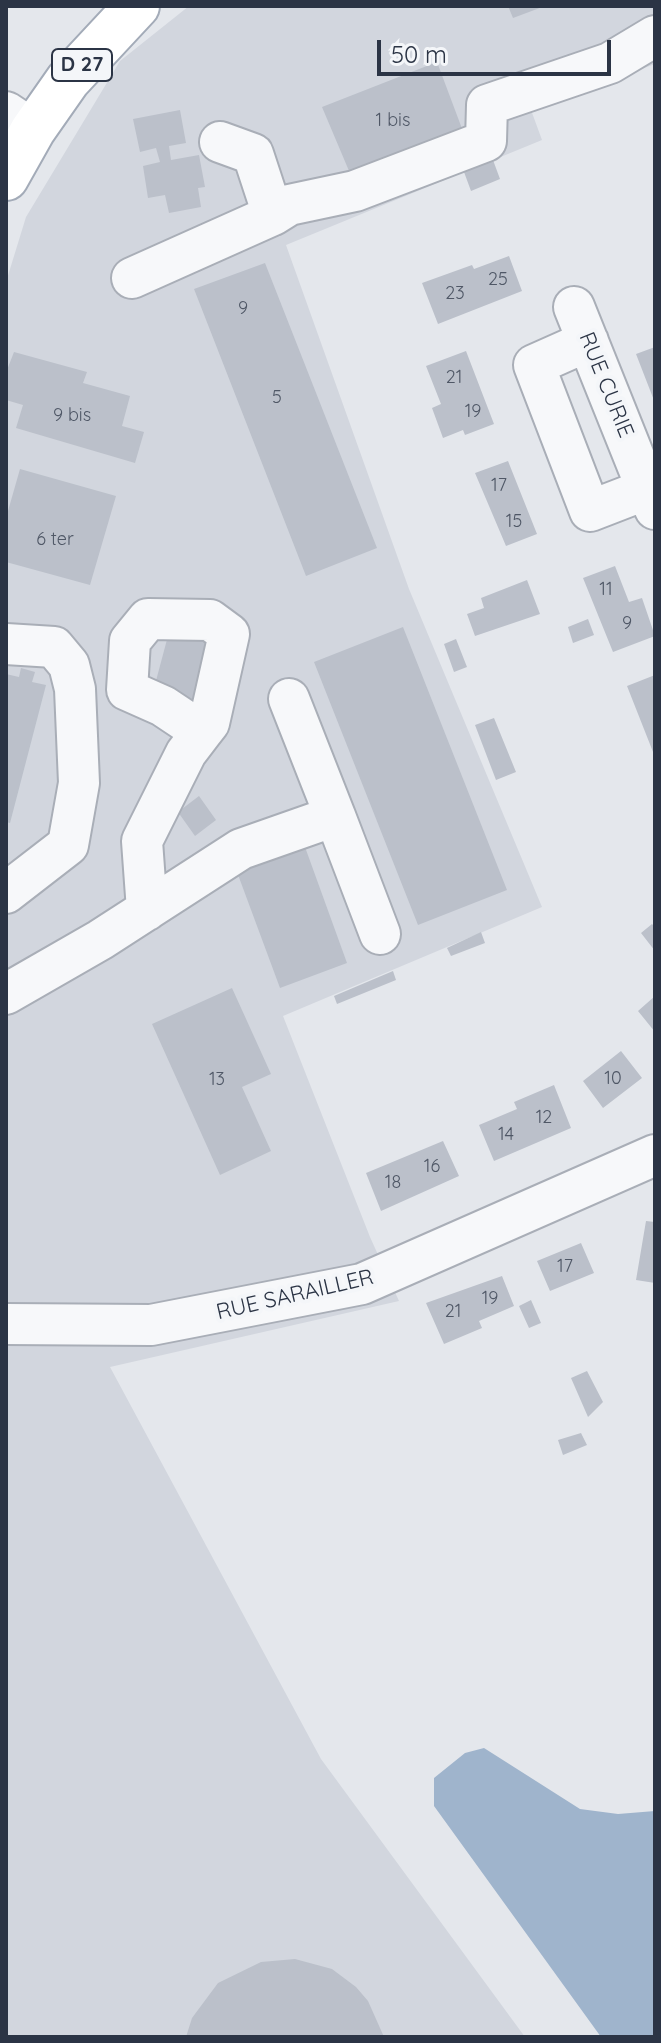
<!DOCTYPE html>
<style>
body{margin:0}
#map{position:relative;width:661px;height:2043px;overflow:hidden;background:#e4e7ec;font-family:Quicksand,sans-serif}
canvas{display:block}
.frame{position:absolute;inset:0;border:8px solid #2b3445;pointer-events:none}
.scale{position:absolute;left:377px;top:40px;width:234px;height:36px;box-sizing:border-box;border:4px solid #2b3445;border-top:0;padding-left:10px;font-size:24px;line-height:28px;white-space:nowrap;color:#2b3445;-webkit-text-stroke:6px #f4f6f9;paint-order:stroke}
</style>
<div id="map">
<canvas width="661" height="2043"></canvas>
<div class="frame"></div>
<div class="scale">50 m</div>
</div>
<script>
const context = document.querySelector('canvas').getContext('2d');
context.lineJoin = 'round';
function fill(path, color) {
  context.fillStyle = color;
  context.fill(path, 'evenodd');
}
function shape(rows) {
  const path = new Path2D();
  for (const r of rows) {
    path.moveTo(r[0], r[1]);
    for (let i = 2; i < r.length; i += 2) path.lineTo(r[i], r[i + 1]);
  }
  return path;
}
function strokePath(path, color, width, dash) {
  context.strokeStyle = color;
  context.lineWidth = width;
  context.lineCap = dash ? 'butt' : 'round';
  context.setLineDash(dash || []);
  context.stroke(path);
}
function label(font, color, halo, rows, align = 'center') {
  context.font = font + ' Quicksand,sans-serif';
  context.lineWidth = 8;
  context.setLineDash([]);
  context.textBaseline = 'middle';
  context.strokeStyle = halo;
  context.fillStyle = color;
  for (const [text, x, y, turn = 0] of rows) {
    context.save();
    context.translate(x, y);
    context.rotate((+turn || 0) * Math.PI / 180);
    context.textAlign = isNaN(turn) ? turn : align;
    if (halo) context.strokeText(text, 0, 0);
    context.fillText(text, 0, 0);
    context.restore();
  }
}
fill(shape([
 [189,6,655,6,655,64,531,110,542,140,286,245,409,589,542,907,283,1016,370,1237,399,1301,110,1367,321,1759,525,2037,6,2037,6,282,26,217,120,61]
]), '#d2d6de');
fill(shape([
 [484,1748,580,1809,618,1814,655,1811,655,2037,601,2037,434,1806,434,1778,465,1753]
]), '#9fb4cc');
fill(shape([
 [508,6,545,6,513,18],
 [437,62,464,134,352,178,322,107],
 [180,110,186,143,169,146,171,160,199,155,205,187,198,188,201,207,169,213,165,195,148,198,143,166,160,162,156,148,140,152,133,119],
 [493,160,500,179,471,191,464,172],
 [509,256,522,291,438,324,422,283,472,265,474,269],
 [265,263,377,548,306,576,194,289],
 [655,347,655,403,636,354],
 [466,351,494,424,465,435,463,430,443,438,432,408,441,404,426,366],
 [14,352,87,372,83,383,130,396,122,426,144,432,135,463,16,428,23,405,6,400,7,370],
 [508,461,537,534,506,546,475,473],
 [20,469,116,496,90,585,6,562,6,518],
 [615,566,629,602,642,598,655,636,613,652,583,578],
 [527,580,540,614,475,636,467,614,484,608,481,598],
 [588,619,594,635,573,643,568,627],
 [403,627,507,890,418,925,314,662],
 [169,632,215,643,199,704,153,692],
 [456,639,467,667,454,672,444,644],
 [21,668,35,672,32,682,46,685,10,823,6,822,6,674,19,677],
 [655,675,655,757,627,686],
 [494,718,516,772,496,780,475,725],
 [199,796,216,820,195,836,178,812],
 [305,847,347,963,280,988,237,872],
 [652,924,655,927,655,951,641,933],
 [481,932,485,943,451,956,447,948],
 [393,971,396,980,337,1004,334,996],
 [232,988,271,1074,242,1087,271,1151,220,1175,152,1024],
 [655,996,655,1032,638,1011],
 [621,1051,642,1078,603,1108,583,1081],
 [554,1085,571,1128,494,1161,479,1125,517,1109,514,1102],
 [443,1141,459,1176,381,1211,366,1173],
 [646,1221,655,1222,655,1283,636,1280],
 [581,1243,594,1273,550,1291,537,1261],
 [502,1276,514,1306,479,1321,482,1328,444,1344,426,1303],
 [531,1300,541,1323,529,1328,519,1306],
 [587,1371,603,1402,588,1417,571,1378],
 [581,1433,587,1445,563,1455,558,1440],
 [295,1959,332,1969,356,1987,368,2001,384,2037,186,2037,192,2018,218,1983,261,1962]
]), '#bbc0ca');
const minor = shape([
 [6,112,33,130],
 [273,215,289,205,355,191,486,141,487,105,610,63,655,36],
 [132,278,273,215,253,154,220,142],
 [574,307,655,509],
 [588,341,534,365,590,511,647,489],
 [6,644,54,647,69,665,75,689,79,783,68,845,6,893],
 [335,816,380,934],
 [147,910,142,841,186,753,202,732,209,723,229,634,210,620,148,619,130,641,127,690,163,706,202,732],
 [6,994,100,940,241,849,335,816,289,699],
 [6,1324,151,1325,362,1284,655,1155]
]);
const major = shape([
 [6,178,33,130,68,80,137,6]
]);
strokePath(minor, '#a9aeb7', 44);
strokePath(major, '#a3abb8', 48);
strokePath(minor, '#f7f8fa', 40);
strokePath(major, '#fff', 44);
label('18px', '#4f5766', null, [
 ["1 bis",393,121],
 ["25",498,280],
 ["23",455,294],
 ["9",243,309],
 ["21",454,378],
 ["5",277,398],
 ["19",473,412],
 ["9 bis",72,416],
 ["17",499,486],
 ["15",514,522],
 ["6 ter",55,540],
 ["11",606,590],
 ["9",627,624],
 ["10",613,1079],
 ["13",217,1080],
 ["12",544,1118],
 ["14",506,1135],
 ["16",432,1167],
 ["18",393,1183],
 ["17",565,1267],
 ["19",490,1299],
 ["21",453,1312]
]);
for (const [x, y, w] of [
 [82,65,60]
]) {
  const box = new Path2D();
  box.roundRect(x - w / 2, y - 16, w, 32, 6);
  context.fillStyle = '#f4f6f9';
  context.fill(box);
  strokePath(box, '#2b3445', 2);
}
label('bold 20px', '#2b3445', null, [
 ["D 27",82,65]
]);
label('22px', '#2b3445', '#f4f6f9', [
 ["RUE CURIE",606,385,68],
 ["RUE SARAILLER",295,1295,-13]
]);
</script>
